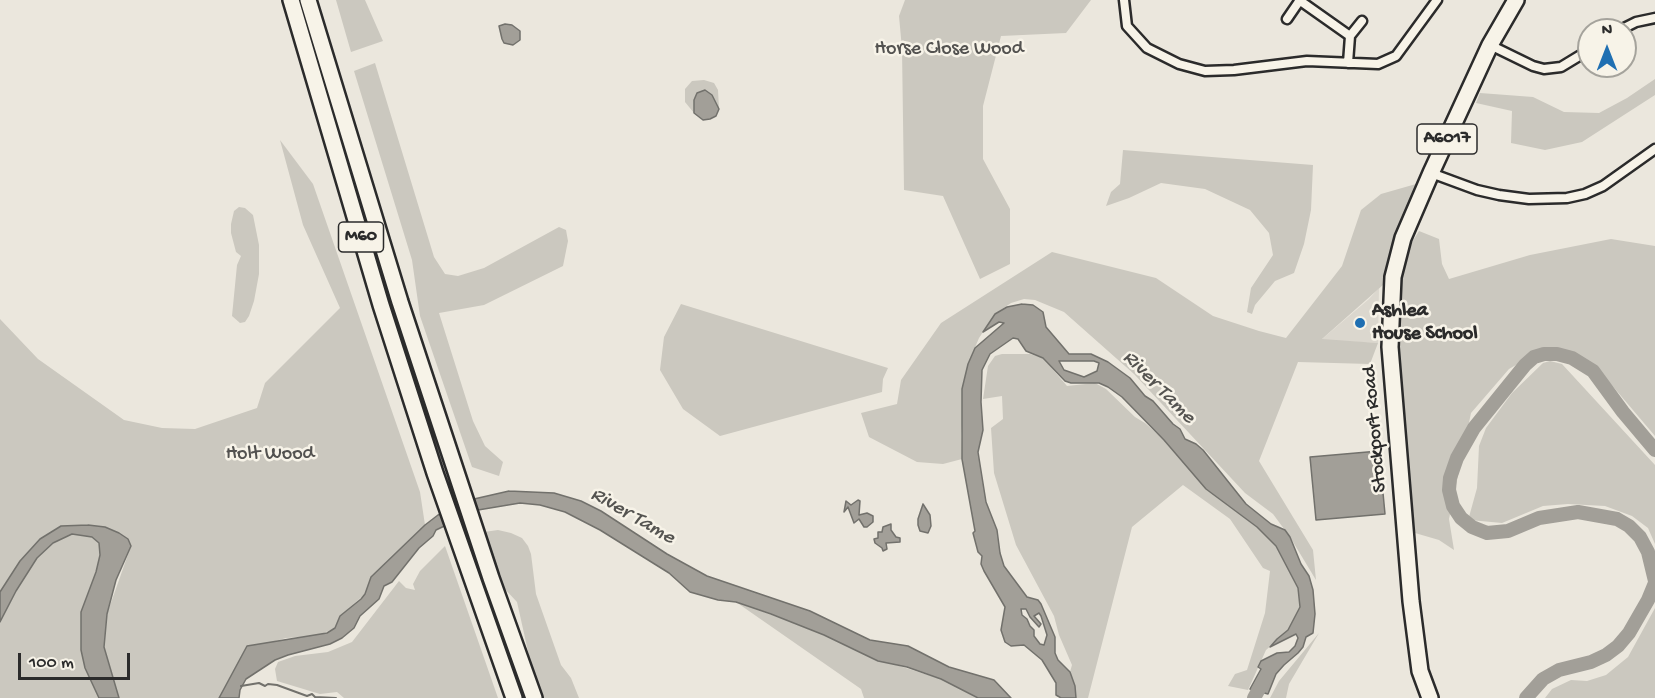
<!DOCTYPE html>
<style>
body{margin:0}
#map{position:relative;width:1655px;height:698px;overflow:hidden;background:#ebe7dd;font-family:"Gochi Hand",sans-serif}
canvas{display:block}
.north{position:absolute;left:1577px;top:18px;width:60px;height:60px;box-sizing:border-box;background:#f7f3e8;border:2px solid #a5a39c;border-radius:50%;rotate:0deg;font-size:16px;font-weight:700;line-height:24px;text-align:center;color:#2b2b2b}
.north::after{content:'';display:block;margin:auto;width:21px;height:27px;background:#1f6fb2;clip-path:polygon(50% 0,100% 100%,50% 72%,0 100%)}
.scale{position:absolute;left:18px;top:653px;width:112px;height:27px;box-sizing:border-box;border:3px solid #2b2b2b;border-top:0;padding-left:8px;font-size:18px;line-height:21px;white-space:nowrap;color:#2b2b2b;-webkit-text-stroke:4px #f7f3e8;paint-order:stroke}
</style>
<div id="map">
<canvas width="1655" height="698"></canvas>
<div class="north">N</div>
<div class="scale">100 m</div>
</div>
<script>
const context = document.querySelector('canvas').getContext('2d');
context.lineJoin = 'round';
function fill(path, color) {
  context.fillStyle = color;
  context.fill(path, 'evenodd');
}
function shape(rows) {
  const path = new Path2D();
  for (const r of rows) {
    path.moveTo(r[0], r[1]);
    for (let i = 2; i < r.length; i += 2) path.lineTo(r[i], r[i + 1]);
  }
  return path;
}
function strokePath(path, color, width, dash) {
  context.strokeStyle = color;
  context.lineWidth = width;
  context.lineCap = dash ? 'butt' : 'round';
  context.setLineDash(dash || []);
  context.stroke(path);
}
function label(font, color, halo, rows, align = 'center') {
  context.font = font + ' "Gochi Hand",sans-serif';
  context.lineWidth = 5;
  context.setLineDash([]);
  context.textBaseline = 'middle';
  context.strokeStyle = halo;
  context.fillStyle = color;
  for (const [text, x, y, turn = 0] of rows) {
    context.save();
    context.translate(x, y);
    context.rotate((+turn || 0) * Math.PI / 180);
    context.textAlign = isNaN(turn) ? turn : align;
    if (halo) context.strokeText(text, 0, 0);
    context.fillText(text, 0, 0);
    context.restore();
  }
}
fill(shape([
 [1379,288,1378,343,1321,340,1369,299]
]), '#dbd7ce');
fill(shape([
 [336,0,365,0,383,41,351,52],
 [905,0,1091,0,1066,33,1001,36,983,106,983,159,1010,209,1010,264,980,279,943,196,904,190,902,49,899,16],
 [375,63,434,257,445,274,458,276,484,268,559,227,566,230,568,241,563,266,484,305,439,313,473,421,485,446,503,462,499,476,472,467,420,316,412,260,354,71],
 [1655,79,1655,95,1582,142,1545,150,1511,143,1512,111,1476,103,1480,93,1533,97,1564,112,1599,113,1627,98],
 [704,80,714,83,718,90,719,109,712,95,694,100,694,113,685,102,685,89,692,81],
 [280,140,313,184,420,492,425,525,371,577,365,594,340,616,335,628,317,636,286,638,257,646,247,646,219,698,119,698,104,647,107,614,131,546,105,527,88,525,61,527,20,561,0,592,0,319,38,359,124,420,162,428,195,429,257,408,265,383,340,308,303,225],
 [1123,150,1313,165,1311,210,1304,244,1294,273,1275,281,1255,305,1252,314,1247,312,1251,288,1273,255,1269,233,1250,210,1205,189,1161,183,1129,198,1106,206,1111,192,1120,184],
 [1416,184,1392,249,1383,285,1322,339,1378,343,1370,364,1298,362,1259,461,1313,550,1316,580,1290,537,1273,514,1245,493,1134,374,1064,312,1035,300,1024,299,1011,303,995,314,979,338,968,364,961,435,962,459,943,464,917,462,869,437,861,413,897,404,901,380,941,323,1052,252,1156,278,1213,316,1259,331,1286,338,1342,266,1361,210,1381,194],
 [239,207,245,208,253,215,259,245,259,274,254,301,249,316,245,322,240,323,232,316,237,265,241,256,236,252,231,233,231,224,234,211],
 [1419,231,1439,239,1442,264,1449,279,1530,255,1611,239,1655,246,1655,436,1610,383,1577,354,1545,348,1509,369,1471,413,1449,519,1454,550,1439,540,1415,533,1395,311,1398,293,1412,242],
 [681,304,888,368,883,379,882,392,720,436,683,409,660,370,664,337],
 [1002,354,1030,354,1043,358,1067,386,1095,383,1106,389,1135,417,1145,423,1164,440,1206,489,1258,528,1276,546,1298,588,1300,607,1288,631,1266,650,1248,690,1228,686,1235,674,1247,670,1265,613,1270,571,1263,568,1230,519,1183,485,1132,527,1088,698,1076,698,1075,686,1070,672,1072,665,1059,635,1054,616,1016,545,994,473,991,428,1003,419,1002,396,983,399,988,366,995,356],
 [1550,361,1562,364,1655,465,1655,544,1648,528,1632,516,1605,506,1568,504,1543,506,1502,523,1470,520,1469,517,1477,488,1479,446,1486,428,1512,393,1543,363],
 [498,530,511,533,522,538,528,546,531,554,536,594,561,665,571,678,579,698,541,698,534,678,517,602,502,586,484,532],
 [72,534,92,537,99,543,100,555,96,572,81,612,85,668,99,698,0,698,0,622,16,591,37,558,53,543],
 [445,546,498,698,344,698,337,692,320,694,277,681,275,669,278,662,295,656,328,652,352,642,399,581,406,588,415,590,413,584,420,571],
 [736,602,808,628,893,664,941,679,978,698,864,698,861,689],
 [1655,608,1655,698,1545,698,1552,689,1571,680,1587,681,1606,675,1628,657],
 [1319,633,1289,684,1286,698,1270,698,1279,681]
]), '#cbc8bf');
const water = shape([
 [505,24,512,25,520,31,520,40,513,45,504,43,502,39,499,26,505,24],
 [705,90,712,95,719,109,716,116,710,119,703,120,694,113,694,100,697,93,705,90],
 [1022,304,1033,305,1043,312,1046,327,1069,354,1091,354,1108,362,1130,378,1145,396,1153,401,1173,424,1180,429,1185,439,1196,444,1203,450,1246,504,1271,524,1285,530,1290,537,1301,564,1309,576,1313,590,1315,614,1313,633,1306,637,1303,647,1298,653,1284,665,1276,674,1268,694,1250,689,1261,669,1258,667,1261,661,1277,653,1289,652,1295,646,1298,638,1296,634,1270,647,1277,639,1288,630,1300,607,1298,588,1276,546,1257,527,1206,489,1164,440,1122,397,1108,387,1099,383,1071,383,1065,381,1043,358,1026,351,1018,339,1013,338,990,354,982,370,981,402,983,430,978,452,986,502,997,530,1000,553,1004,566,1027,597,1038,600,1041,604,1055,637,1055,653,1058,660,1070,672,1075,686,1076,698,1061,698,1056,695,1056,683,1042,660,1024,645,1011,646,1005,642,1001,630,1005,607,984,571,981,564,982,556,978,552,973,533,975,531,962,459,962,389,968,364,975,348,1004,323,999,322,983,332,995,314,1007,307,1022,304],
 [1059,361,1094,361,1099,363,1097,371,1084,377,1064,370,1059,361],
 [1021,609,1026,609,1030,617,1039,627,1041,624,1034,616,1039,613,1041,616,1047,635,1044,645,1040,644,1034,636,1034,630,1030,626,1027,619,1022,615,1021,609],
 [1379,451,1385,514,1316,520,1310,457,1379,451],
 [509,491,554,493,581,501,601,511,667,554,707,576,810,611,870,640,908,646,949,667,994,680,1011,698,978,698,941,679,907,667,878,661,824,635,771,614,736,602,718,600,690,592,669,573,600,530,565,512,540,505,520,503,478,510,436,530,433,536,419,548,392,582,384,586,379,599,360,616,354,628,342,638,330,644,288,655,275,660,246,679,240,690,239,698,219,698,247,646,327,633,335,628,340,616,361,599,365,594,371,577,425,525,438,515,474,499,509,491],
 [858,500,860,501,859,515,867,513,873,516,873,522,867,527,864,527,859,519,854,523,848,507,844,512,846,501,851,505,858,500],
 [923,504,930,515,931,526,928,533,920,531,918,525,918,519,923,504],
 [891,524,891,530,896,537,900,538,900,542,886,543,887,549,883,551,882,548,875,543,874,539,878,538,878,532,882,532,883,527,891,524],
 [88,525,105,527,119,533,128,539,131,546,116,580,107,614,104,647,119,698,99,698,85,668,81,650,81,612,96,572,100,555,99,543,92,537,72,534,53,543,37,558,16,591,0,622,0,592,20,561,40,539,61,526,88,525]
]);
fill(water, '#a29f98');
strokePath(water, '#72716c', 1.5);
strokePath(shape([
 [241,686,259,683,265,686,268,684,277,685,307,696,312,694,315,697,336,698]
]), '#72716c', 2);
strokePath(shape([
 [1655,450,1623,412,1593,371,1572,358,1557,354,1544,354,1534,357,1525,365,1474,428,1457,458,1450,478,1449,490,1453,506,1461,518,1472,527,1487,533,1508,531,1539,518,1578,512,1617,519,1629,526,1640,537,1648,552,1655,581],
 [1254,698,1266,676],
 [1526,698,1543,679,1559,670,1591,662,1606,655,1618,646,1629,633,1648,600,1655,583]
]), '#a29f98', 14);
const street = shape([
 [1124,0,1127,26,1147,48,1179,64,1205,71,1234,70,1307,61,1378,64,1396,56,1437,0],
 [1299,0,1350,36,1348,63],
 [1287,19,1300,0],
 [1620,30,1636,22,1655,18],
 [1350,36,1362,21],
 [1490,45,1533,66,1544,69,1561,67,1589,50],
 [1431,173,1477,190,1499,195,1529,199,1567,198,1585,194,1603,186,1655,149]
]);
const highway = shape([
 [291,0,381,305,435,473,514,698],
 [308,0,400,302,491,578,534,698],
 [1430,698,1420,671,1411,601,1390,347,1393,277,1403,238,1431,173,1490,45,1516,0]
]);
strokePath(street, '#2b2b2b', 13);
strokePath(highway, '#2b2b2b', 20);
strokePath(street, '#f7f3e8', 8);
strokePath(highway, '#f7f3e8', 15);
for (const [x, y, r, color] of [
 [1360,323,6,"#1f6fb2"]
]) {
  const dot = new Path2D();
  dot.arc(x, y, r, 0, 2 * Math.PI);
  context.fillStyle = color;
  context.fill(dot);
  strokePath(dot, '#f7f3e8', 2);
}
for (const [x, y, w] of [
 [1447,139,60],
 [361,237,45]
]) {
  const box = new Path2D();
  box.roundRect(x - w / 2, y - 15, w, 30, 4.5);
  context.fillStyle = '#f7f3e8';
  context.fill(box);
  strokePath(box, '#2b2b2b', 1.5);
}
label('bold 18px', '#2b2b2b', null, [
 ["A6017",1447,139],
 ["M60",361,237]
]);
label('20px', '#535250', '#f7f3e8', [
 ["Horse Close Wood",949,50],
 ["Holt Wood",270,455]
]);
label('bold 20px', '#2b2b2b', '#f7f3e8', [
 ["Ashlea",1372,312],
 ["House School",1372,335]
], 'left');
label('20px', '#2b2b2b', '#f7f3e8', [
 ["Stockport Road",1376,429,-95]
]);
label('italic 21px', '#555451', '#f7f3e8', [
 ["River Tame",1158,388,45],
 ["River Tame",632,517,30]
]);
</script>
